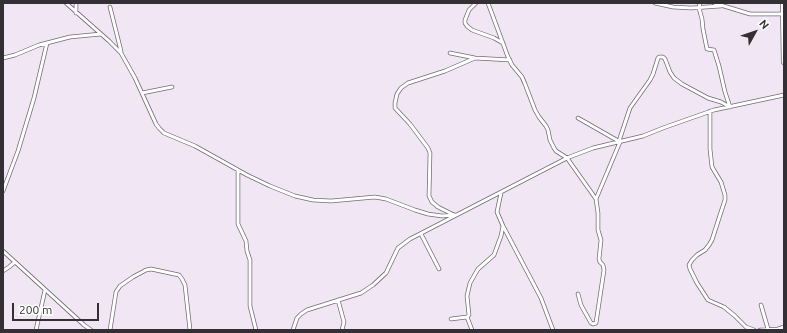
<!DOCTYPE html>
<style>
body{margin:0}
#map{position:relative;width:787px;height:333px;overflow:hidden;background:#f1e7f4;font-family:Ubuntu,sans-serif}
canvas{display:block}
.frame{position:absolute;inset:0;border:4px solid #332f34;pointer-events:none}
.north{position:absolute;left:735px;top:12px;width:40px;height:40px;-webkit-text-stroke:3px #fff;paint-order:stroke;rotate:50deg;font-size:11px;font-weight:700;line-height:16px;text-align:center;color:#332f34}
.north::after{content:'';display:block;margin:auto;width:14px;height:18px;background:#332f34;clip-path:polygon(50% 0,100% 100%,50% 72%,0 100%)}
.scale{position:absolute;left:12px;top:303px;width:87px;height:18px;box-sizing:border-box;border:2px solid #332f34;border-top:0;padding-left:5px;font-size:12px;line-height:14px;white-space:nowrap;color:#332f34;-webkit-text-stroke:3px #fff;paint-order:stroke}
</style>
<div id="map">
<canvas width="787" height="333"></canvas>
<div class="frame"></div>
<div class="north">N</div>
<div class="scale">200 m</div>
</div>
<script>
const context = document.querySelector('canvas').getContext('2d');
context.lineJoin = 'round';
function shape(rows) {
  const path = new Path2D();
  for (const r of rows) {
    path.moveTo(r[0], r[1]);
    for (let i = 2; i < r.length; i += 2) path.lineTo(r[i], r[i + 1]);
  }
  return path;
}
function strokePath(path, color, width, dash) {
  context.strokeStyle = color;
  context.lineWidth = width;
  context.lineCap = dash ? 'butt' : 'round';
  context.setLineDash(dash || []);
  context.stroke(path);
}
const minor = shape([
 [66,3,109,41,121,53,135,78,156,124,159,128,164,133,195,146,247,175,270,186,295,196,313,200,331,201,375,197,386,199,415,210,428,214,442,216,455,215],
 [76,3,76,13],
 [476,3,469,10,465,20,465,23,467,26,472,30,494,38,503,43],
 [488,3,508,57,512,65,522,77,525,84,535,110,539,117,546,126,548,130,550,140,554,148,556,151,567,158,596,199],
 [655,3,673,7,691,8,721,6],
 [714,3,750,14,783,14],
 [110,7,121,51],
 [450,53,475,58,510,60],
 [3,58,15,55,39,45,70,37,101,34],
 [142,93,172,87],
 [710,111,710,149,712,167,721,182,725,195,725,200,721,212,712,240,709,245,705,250,697,255,692,260,689,265,690,269,697,283,708,300,724,307,735,316,746,327,754,330],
 [578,118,620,142,596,199,598,213,598,230,601,240,599,259,600,262,603,265,604,270,596,323,593,324,591,323,581,305,578,294],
 [619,141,630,108,650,80,653,74,658,58,659,57,663,57,665,59,670,72,674,78,682,84,708,98,721,102,730,107,725,92,719,66,714,50,707,49,703,29,702,19,699,8,700,3],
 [238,170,238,224,246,241,247,251,250,260,250,306,256,330],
 [3,191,18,151,34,98,47,43],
 [454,215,438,207,432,202,429,196,430,153,428,148,410,124,395,108,395,103,397,94,401,88,408,83,445,71,475,58],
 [503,226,541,298,553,330],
 [421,234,439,269],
 [3,251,84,325,91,330],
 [3,271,9,267,15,262],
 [338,300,344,322,342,330],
 [761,305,768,329],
 [467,317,472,330],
 [451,319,467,317,469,315,467,296,470,283,478,269,494,255,501,236,503,226,497,212,501,193],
 [36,330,45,290],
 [110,330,116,292,120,286,133,277,146,270,151,269,179,275,182,279,185,285,190,330],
 [293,330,297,318,301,314,307,310,361,293,373,285,386,273,398,248,410,239,567,158,593,148,643,136,663,128,714,110,784,95],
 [760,330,778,329,784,327]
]);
const secondary = shape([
 [783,3,784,62]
]);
strokePath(minor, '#736a75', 4.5);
strokePath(secondary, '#736a75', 6);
strokePath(minor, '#fff', 3);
strokePath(secondary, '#fff', 4.5);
</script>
